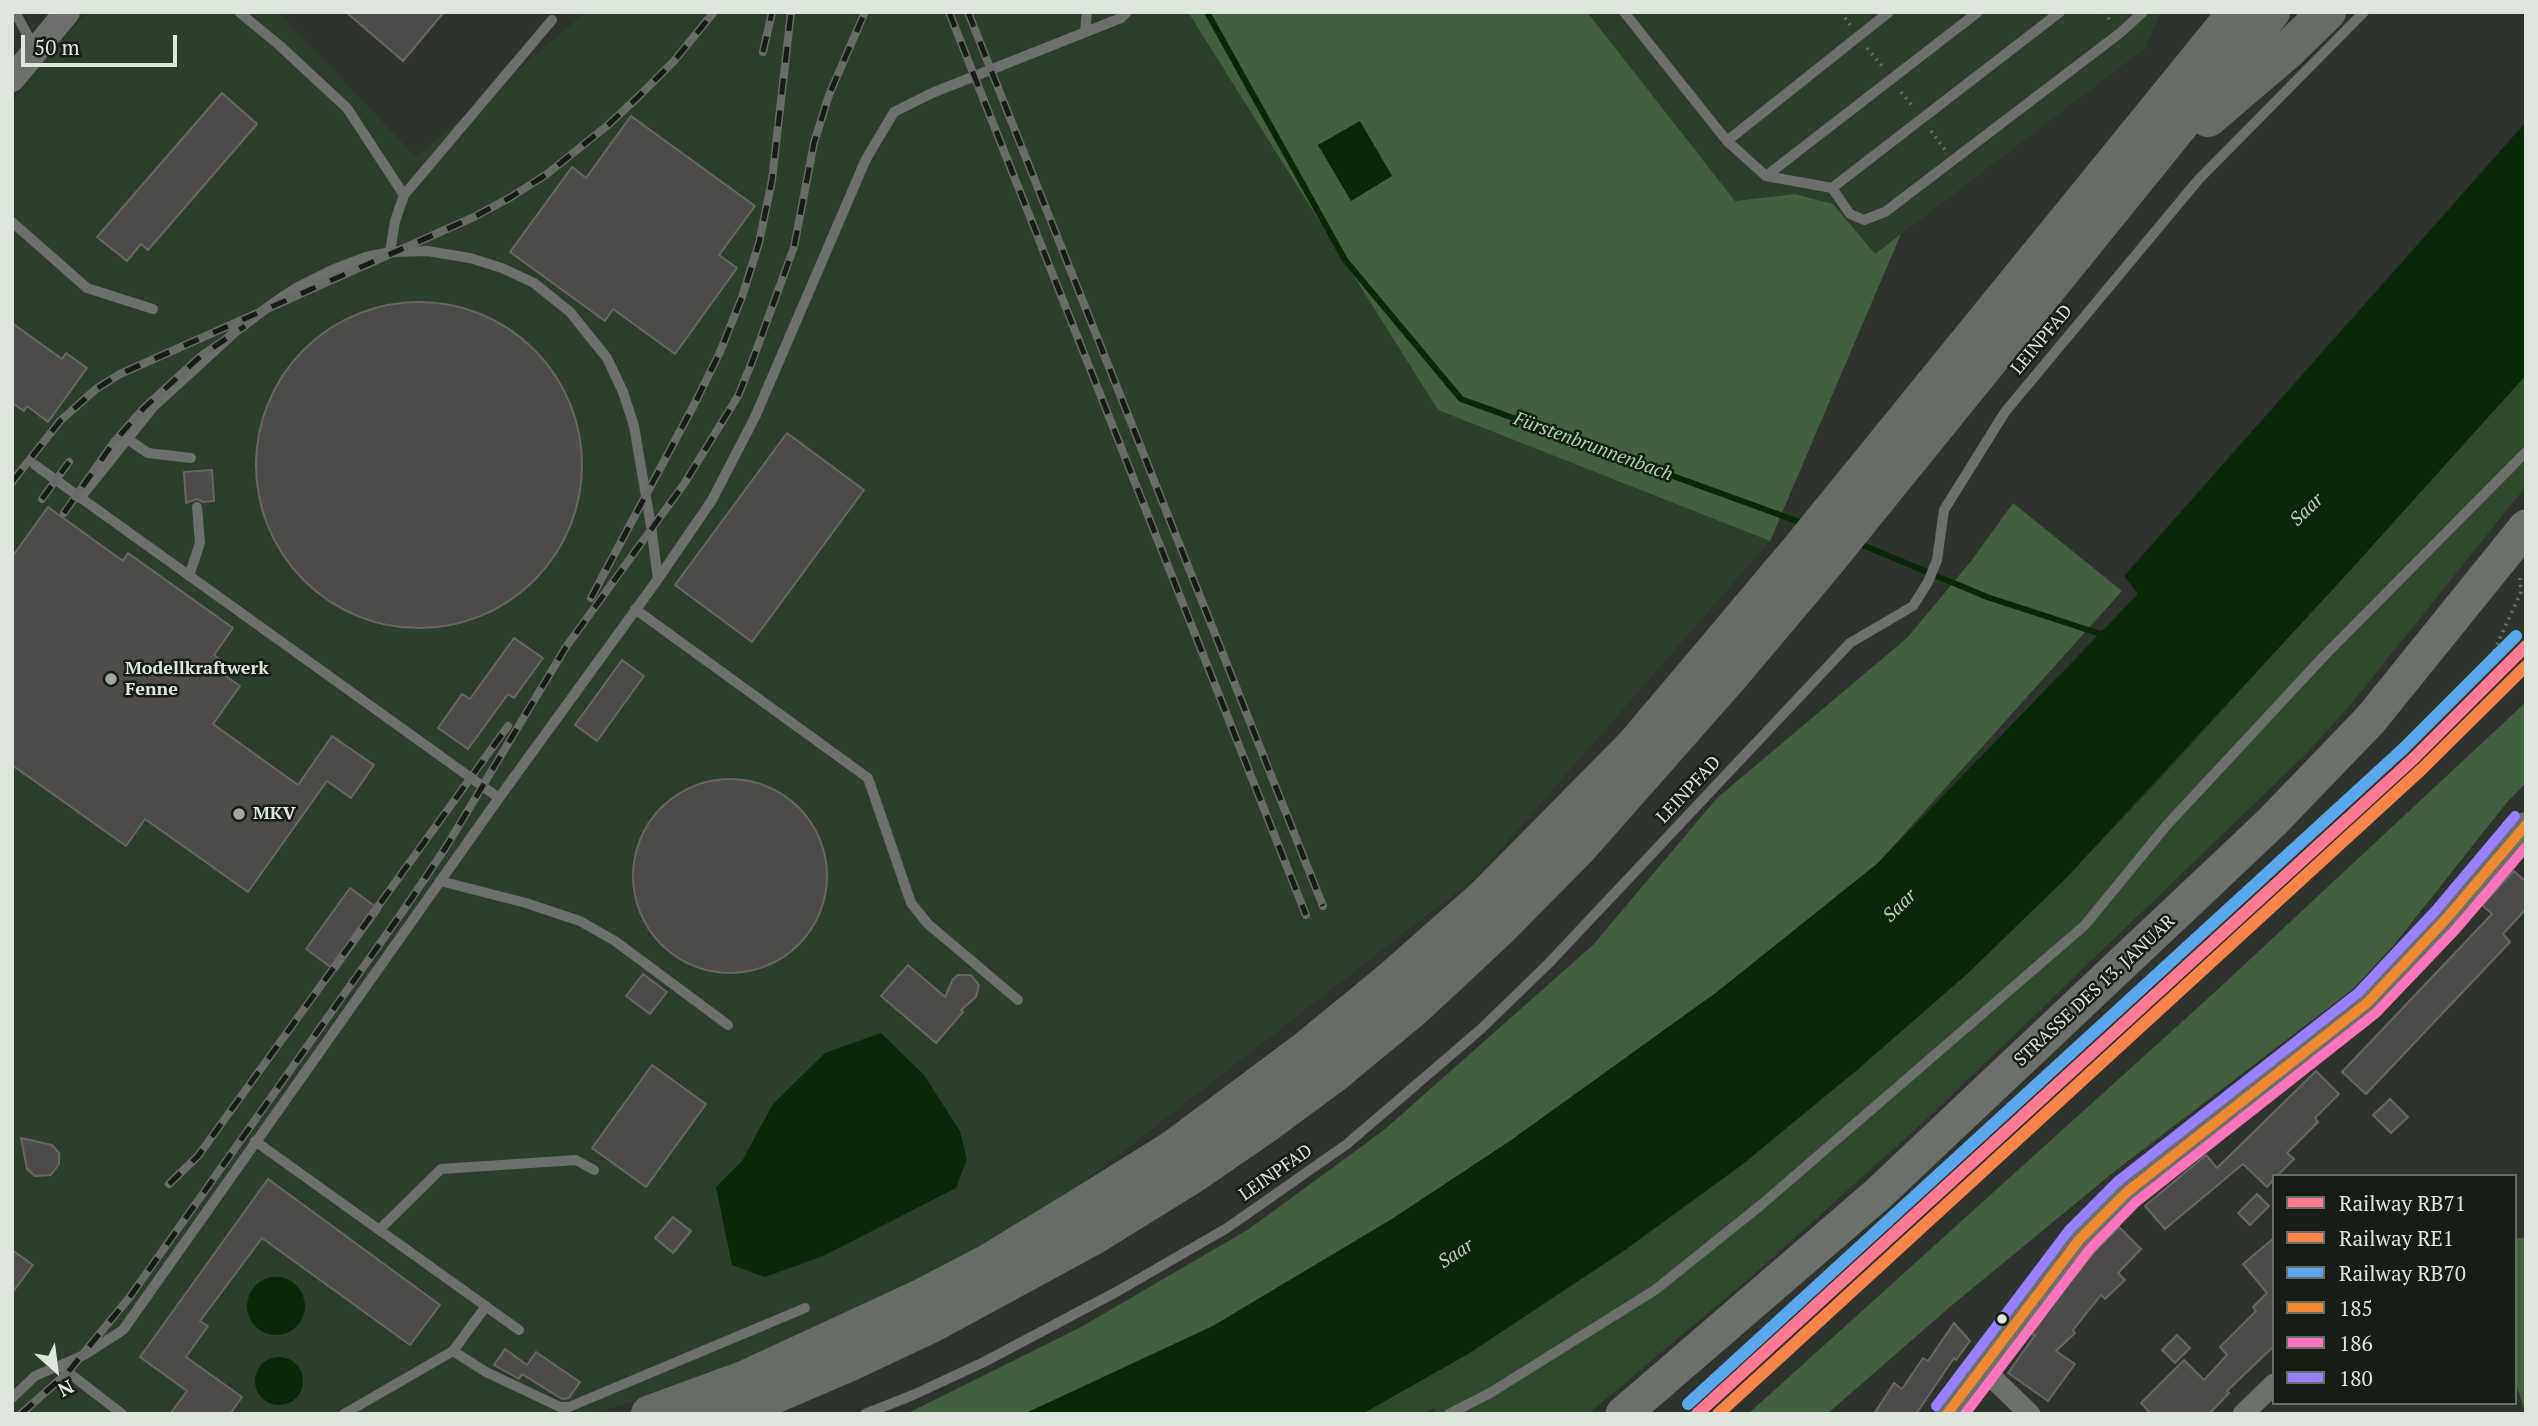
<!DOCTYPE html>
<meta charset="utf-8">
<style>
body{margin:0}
#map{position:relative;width:2538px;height:1426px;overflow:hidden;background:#2e342d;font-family:"PT Serif",serif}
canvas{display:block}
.frame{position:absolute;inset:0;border:14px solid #dfe6de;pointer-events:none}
.legend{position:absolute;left:2272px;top:1174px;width:245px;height:231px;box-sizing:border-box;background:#171c17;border:2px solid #676d67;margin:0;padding:9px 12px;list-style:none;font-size:21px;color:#dfe6de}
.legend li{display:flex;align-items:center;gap:14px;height:35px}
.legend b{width:35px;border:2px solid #676d67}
.north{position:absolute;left:21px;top:1335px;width:70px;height:70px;-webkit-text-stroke:5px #171c17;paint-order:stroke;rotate:152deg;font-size:19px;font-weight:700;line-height:28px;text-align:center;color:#dfe6de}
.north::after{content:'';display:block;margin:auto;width:24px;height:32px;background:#dfe6de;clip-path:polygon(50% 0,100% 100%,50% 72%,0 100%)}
.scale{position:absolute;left:21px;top:35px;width:156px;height:32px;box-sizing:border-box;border:4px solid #dfe6de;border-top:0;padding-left:9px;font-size:21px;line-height:24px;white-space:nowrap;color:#dfe6de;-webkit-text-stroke:5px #171c17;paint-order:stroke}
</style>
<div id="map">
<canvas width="2538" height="1426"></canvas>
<div class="frame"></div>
<ul class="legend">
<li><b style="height:9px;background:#fe7a93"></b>Railway RB71</li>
<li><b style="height:9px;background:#f8844c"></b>Railway RE1</li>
<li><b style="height:9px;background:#5aa8eb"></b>Railway RB70</li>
<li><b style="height:9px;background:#ee8931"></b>185</li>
<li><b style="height:9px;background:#fc75ba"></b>186</li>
<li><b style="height:9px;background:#9980ff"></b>180</li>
</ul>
<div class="north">N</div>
<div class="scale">50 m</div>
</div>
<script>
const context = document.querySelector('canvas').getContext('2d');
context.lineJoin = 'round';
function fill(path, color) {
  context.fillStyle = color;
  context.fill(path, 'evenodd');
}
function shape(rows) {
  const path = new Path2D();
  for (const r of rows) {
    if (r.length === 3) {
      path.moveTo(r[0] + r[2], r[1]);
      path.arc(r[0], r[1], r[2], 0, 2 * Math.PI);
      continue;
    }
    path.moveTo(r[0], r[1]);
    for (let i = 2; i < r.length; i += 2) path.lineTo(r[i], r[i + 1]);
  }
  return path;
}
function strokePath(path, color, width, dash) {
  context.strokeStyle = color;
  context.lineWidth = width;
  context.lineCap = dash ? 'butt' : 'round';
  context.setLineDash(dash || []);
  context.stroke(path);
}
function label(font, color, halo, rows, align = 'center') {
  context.font = font + ' "PT Serif",serif';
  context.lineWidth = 5;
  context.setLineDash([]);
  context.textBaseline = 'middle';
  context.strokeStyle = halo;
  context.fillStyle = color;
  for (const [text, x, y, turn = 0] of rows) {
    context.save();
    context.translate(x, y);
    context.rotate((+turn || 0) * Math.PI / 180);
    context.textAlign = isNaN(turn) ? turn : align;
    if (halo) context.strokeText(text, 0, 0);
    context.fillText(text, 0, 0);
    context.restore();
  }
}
fill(shape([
 [89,12,278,12,416,157,586,12,1188,12,1438,410,1770,541,1477,876,1040,1216,865,1306,693,1383,592,1414,12,1414,12,104,40,63],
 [1587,12,2161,12,2145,48,1875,254,1833,204,1795,194,1735,201]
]), '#2e3e2d');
fill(shape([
 [2526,375,2526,486,2352,703,2306,754,1932,1114,1759,1270,1588,1414,1437,1414,1434,1408,1422,1414,1362,1414,1468,1354,1625,1250,1857,1070,1967,974,2066,878,2161,778]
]), '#2f492d');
fill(shape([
 [1188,12,1587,12,1735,201,1795,194,1833,204,1875,254,1901,234,1770,541,1438,410],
 [2013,503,2122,591,1878,863,1717,992,1510,1141,1392,1219,1213,1326,1024,1414,906,1414,1081,1327,1249,1229,1384,1130,1593,945,1717,798,1907,638,1972,560],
 [2526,702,2526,783,2508,801,2393,946,2353,989,2115,1171,1951,1306,1827,1414,1748,1414,2215,992],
 [2515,1238,2526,1238,2526,1414,2515,1381]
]), '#42603f');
fill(shape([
 [1360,121,1392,176,1351,201,1318,145],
 [2526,122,2526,375,2347,574,2066,878,1967,974,1857,1070,1743,1164,1625,1250,1468,1354,1362,1414,1024,1414,1213,1326,1392,1219,1510,1141,1717,992,1878,863,2138,594,2124,576],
 [881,1033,924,1075,960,1131,967,1159,956,1188,823,1256,765,1277,732,1265,716,1187,742,1161,773,1104,825,1053],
 [276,1306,29],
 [279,1381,24]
]), '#092709');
strokePath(shape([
 [1207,12,1345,260,1461,399,1805,524],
 [1858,543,1987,597,2107,636]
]), '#092709', 6);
const building = shape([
 [346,12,444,12,403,61,346,12],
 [222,93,257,124,148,250,141,244,127,261,97,237,222,93],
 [631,116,755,206,719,255,737,268,675,354,613,309,605,321,510,252,572,167,586,178,631,116],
 [419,465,163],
 [12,323,62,359,66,353,87,368,48,422,27,406,24,411,12,403,12,323],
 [787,433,864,490,752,642,675,585,787,433],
 [212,470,214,501,203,502,197,499,186,503,184,472,212,470],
 [48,507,123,561,128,553,233,628,214,655,219,659,213,667,240,686,213,724,298,785,332,736,374,765,351,798,327,781,248,892,145,819,126,846,12,765,12,557,48,507],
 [514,638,543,658,514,698,508,694,468,749,438,728,462,694,470,699,514,638],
 [622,660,644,676,597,741,575,725,622,660],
 [730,876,97],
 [2514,871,2526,882,2526,909,2503,934,2510,942,2366,1094,2342,1072,2492,914,2482,905,2514,871],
 [350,888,380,910,336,971,306,949,350,888],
 [908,965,945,997,953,979,958,975,971,975,979,985,976,997,961,1010,963,1012,936,1043,881,996,908,965],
 [643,974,667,992,650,1014,626,996,643,974],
 [652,1065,706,1104,646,1187,592,1148,652,1065],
 [2316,1071,2339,1094,2315,1118,2318,1122,2287,1153,2294,1159,2277,1176,2274,1176,2274,1179,2267,1187,2243,1164,2165,1229,2145,1206,2206,1155,2217,1168,2316,1071],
 [2390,1099,2408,1117,2391,1133,2373,1115,2390,1099],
 [21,1138,52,1145,59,1153,59,1164,51,1175,35,1176,27,1169,21,1138],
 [268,1179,440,1305,410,1345,262,1238,200,1321,208,1326,186,1357,242,1397,230,1414,170,1414,187,1391,140,1357,268,1179],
 [2257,1194,2269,1206,2250,1225,2238,1213,2257,1194],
 [673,1217,691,1231,673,1253,655,1238,673,1217],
 [2119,1227,2141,1249,2118,1273,2125,1280,2105,1299,2101,1295,2073,1330,2075,1333,2056,1351,2075,1364,2048,1401,2008,1373,2035,1335,2031,1334,2058,1297,2096,1250,2119,1227],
 [2274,1238,2274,1346,2227,1391,2229,1393,2209,1414,2151,1414,2141,1403,2184,1360,2204,1380,2227,1355,2220,1347,2256,1311,2253,1307,2267,1293,2243,1264,2274,1238],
 [12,1250,33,1265,12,1293,12,1250],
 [1954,1323,1970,1341,1956,1360,1954,1358,1916,1414,1874,1414,1894,1383,1902,1389,1923,1358,1928,1361,1954,1323],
 [2177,1335,2190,1348,2175,1363,2162,1350,2177,1335],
 [505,1349,527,1365,536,1352,580,1382,569,1398,562,1399,522,1374,519,1379,494,1365,505,1349]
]);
fill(building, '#4d4c4a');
strokePath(building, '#676664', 2);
strokePath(shape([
 [1841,12,1850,25],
 [2104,12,2112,23],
 [1867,48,1882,66],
 [1901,92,1914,108],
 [1931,131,1945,150],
 [2494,651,2521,592,2520,578]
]), '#6a6c69', 3.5, [2, 5]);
strokePath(shape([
 [15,12,35,49],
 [239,12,279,45,347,108,404,195],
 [1624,12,1727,141,1766,176,1832,188,1850,214,1864,220,1885,212,2120,33,2143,12],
 [1085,31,1087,12],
 [1727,141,1889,12],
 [1766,176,1978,12],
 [1832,188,2060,12],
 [12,222,87,288,153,309],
 [390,252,395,221,404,195,552,20],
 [126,438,148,453,191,458],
 [35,465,499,798],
 [80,498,153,407,236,331,268,307,296,288,332,270,366,257,390,252,427,251,470,258,502,268,534,283,570,312,607,358,623,392,634,426,651,526,658,579],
 [189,576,200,543,197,507],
 [635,609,868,778,911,903,928,924,1018,1000],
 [440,881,526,903,580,921,615,941,728,1025],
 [255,1141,519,1330],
 [380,1229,441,1169,576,1160,594,1170],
 [453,1351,486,1372,560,1407,569,1407,805,1308],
 [60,1366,122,1414],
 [12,1398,35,1376,84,1355,123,1330,499,798,658,579,712,500,755,417,866,159,894,112,932,93,1121,18,1127,12],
 [344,1414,453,1351,486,1306],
 [865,1414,913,1395,984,1362,1118,1291,1227,1228,1347,1144,1481,1029,1549,963,1850,643,1913,606,1928,582,1937,560,1944,510,2005,412,2199,179,2364,12],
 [1449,1414,1490,1393,1655,1290,1761,1205,2085,925,2166,826,2325,655,2526,452]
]), '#6c6f6c', 10);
strokePath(shape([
 [1981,1367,2030,1414],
 [2243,1414,2274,1384]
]), '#6c6f6c', 21);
strokePath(shape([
 [12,79,67,12],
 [1947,1414,2079,1240,2127,1192,2367,1003,2446,919,2526,825]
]), '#6c6f6c', 26);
strokePath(shape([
 [1623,1414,1878,1194,2272,822,2371,719,2526,527]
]), '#6b706b', 35);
strokePath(shape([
 [2208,118,2290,48,2327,12],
 [650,1414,746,1379,919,1299,990,1262,1077,1209,1172,1150,1306,1050,1389,982,1483,899,1635,745,1706,661,1802,547,2237,12],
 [729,1414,848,1363,931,1324,1093,1236,1193,1174,1267,1123,1332,1075,1413,1008,1502,925,1578,848,1728,678,1824,564,2271,12]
]), '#686c67', 38);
const rail = shape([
 [949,12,1306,915],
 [968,12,1323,906],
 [763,52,772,12],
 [12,482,60,421,96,389,120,374,474,217,511,197,547,174,608,125,638,97,674,61,714,12],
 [42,499,69,462],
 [64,513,114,442,144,408,202,355,245,326],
 [591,598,695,403,720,352,742,297,759,243,772,180,791,12],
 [169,1184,198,1156,508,726],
 [21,1414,68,1372,129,1298,403,911,446,847,566,647,684,484,738,396,752,362,794,247,814,143,829,95,865,12]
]);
strokePath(rail, '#686b68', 8);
strokePath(rail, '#171c17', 5, [16]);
strokePath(shape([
 [1947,1414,2079,1240,2127,1192,2367,1003,2446,919,2526,825]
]), '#ee8931', 10);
strokePath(shape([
 [1965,1414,2090,1249,2136,1202,2376,1013,2456,929,2526,847]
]), '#fc75ba', 10);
strokePath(shape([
 [1936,1406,2069,1230,2118,1181,2358,993,2436,910,2515,816]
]), '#9980ff', 10);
strokePath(shape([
 [1697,1414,2413,759,2526,646]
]), '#fe7a93', 12);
strokePath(shape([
 [1718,1414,2422,769,2526,666]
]), '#f8844c', 12);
strokePath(shape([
 [1688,1404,2403,749,2516,636]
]), '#5aa8eb', 12);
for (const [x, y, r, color] of [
 [111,679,7,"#a1a8a0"],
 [239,814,7,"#a1a8a0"],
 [2002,1319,6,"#dfe6de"]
]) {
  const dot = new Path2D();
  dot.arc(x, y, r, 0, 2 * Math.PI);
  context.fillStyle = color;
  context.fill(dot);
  strokePath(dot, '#171c17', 2.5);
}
label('18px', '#dfe6de', '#171c17', [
 ["LEINPFAD",2042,340,-50],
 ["LEINPFAD",1689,790,-47],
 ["STRASSE DES 13. JANUAR",2095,991,-43],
 ["LEINPFAD",1276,1173,-35]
]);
label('bold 18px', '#dfe6de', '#171c17', [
 ["Modellkraftwerk",125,669],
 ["Fenne",125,690],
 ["MKV",253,814]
], 'left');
label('italic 19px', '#a7dfa3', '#171c17', [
 ["Fürstenbrunnenbach",1593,447,20],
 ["Saar",2307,510,-44],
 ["Saar",1900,906,-44],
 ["Saar",1456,1254,-33]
]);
</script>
